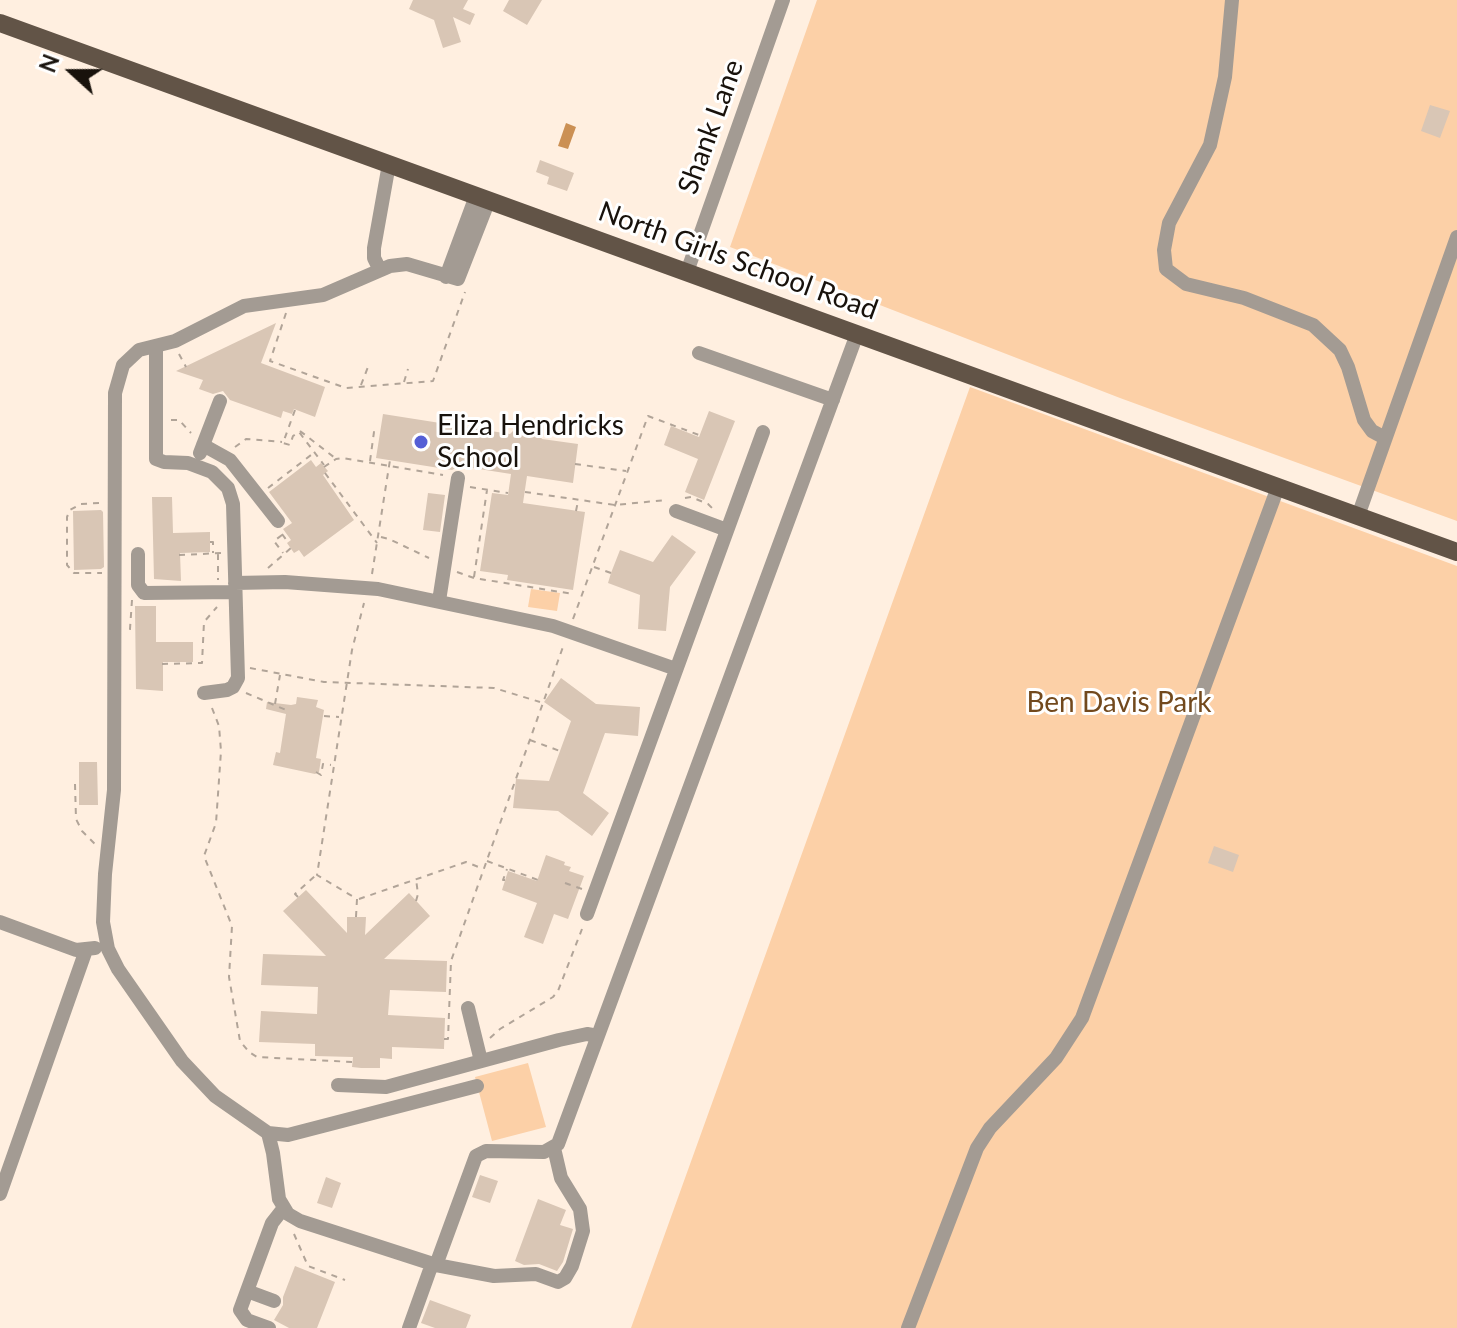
<!DOCTYPE html>
<style>
body{margin:0}
#map{position:relative;width:1457px;height:1328px;overflow:hidden;background:#ffefe0;font-family:Lato,sans-serif}
canvas{display:block}
.north{position:absolute;left:32px;top:32px;width:80px;height:80px;-webkit-text-stroke:6px #fff;paint-order:stroke;rotate:291deg;font-size:22px;font-weight:700;line-height:32px;text-align:center;color:#18120c}
.north::after{content:'';display:block;margin:auto;width:28px;height:36px;background:#18120c;clip-path:polygon(50% 0,100% 100%,50% 72%,0 100%)}
</style>
<div id="map">
<canvas width="1457" height="1328"></canvas>
<div class="north">N</div>
</div>
<script>
const context = document.querySelector('canvas').getContext('2d');
context.lineJoin = 'round';
function fill(path, color) {
  context.fillStyle = color;
  context.fill(path, 'evenodd');
}
function shape(rows) {
  const path = new Path2D();
  for (const r of rows) {
    path.moveTo(r[0], r[1]);
    for (let i = 2; i < r.length; i += 2) path.lineTo(r[i], r[i + 1]);
  }
  return path;
}
function strokePath(path, color, width, dash) {
  context.strokeStyle = color;
  context.lineWidth = width;
  context.lineCap = dash ? 'butt' : 'round';
  context.setLineDash(dash || []);
  context.stroke(path);
}
function label(font, color, halo, rows, align = 'center') {
  context.font = font + ' Lato,sans-serif';
  context.lineWidth = 6;
  context.setLineDash([]);
  context.textBaseline = 'middle';
  context.strokeStyle = halo;
  context.fillStyle = color;
  for (const [text, x, y, turn = 0] of rows) {
    context.save();
    context.translate(x, y);
    context.rotate((+turn || 0) * Math.PI / 180);
    context.textAlign = isNaN(turn) ? turn : align;
    if (halo) context.strokeText(text, 0, 0);
    context.fillText(text, 0, 0);
    context.restore();
  }
}
fill(shape([
 [817,0,1457,0,1457,521,1120,398,730,247],
 [970,387,1457,566,1457,1328,631,1328],
 [531,589,560,593,557,611,528,607],
 [528,1063,546,1127,492,1141,475,1077]
]), '#fcd0a7');
fill(shape([
 [566,123,576,127,568,149,558,146]
]), '#cb9054');
fill(shape([
 [413,0,468,0,463,9,475,14,470,25,453,17,461,42,443,48,434,20,409,9],
 [509,0,542,0,527,25,503,11],
 [1430,105,1450,111,1440,138,1421,131],
 [540,160,574,173,567,191,547,184,549,177,536,172],
 [276,323,261,363,325,387,315,417,294,409,292,414,283,411,281,418,230,400,223,391,213,394,199,389,203,380,176,371],
 [709,411,735,421,704,500,685,492,698,459,664,445,671,426,699,437],
 [383,414,510,434,514,430,539,434,542,439,578,444,573,483,527,476,523,503,585,512,573,590,507,580,508,575,480,571,492,493,508,495,511,474,460,466,452,470,376,458],
 [311,460,316,467,321,463,328,471,323,475,354,520,304,557,299,550,294,553,287,543,291,540,283,529,292,523,269,492],
 [428,493,445,495,440,532,423,530],
 [152,497,172,497,173,533,210,532,210,552,180,553,181,581,154,579],
 [101,510,103,512,104,567,101,569,74,570,73,511],
 [672,535,696,552,670,587,666,631,638,629,640,595,608,583,611,573,620,550,653,562],
 [135,606,156,606,156,642,193,642,193,662,163,662,163,691,136,689],
 [561,678,596,704,640,707,638,736,605,733,583,793,609,813,592,836,558,811,513,808,516,779,549,781,571,721,544,702],
 [297,697,318,700,316,707,324,710,316,758,321,759,319,772,315,774,273,765,276,752,280,753,286,714,266,709,267,702,291,705,296,704],
 [79,762,97,762,98,805,79,805],
 [1214,846,1239,855,1233,872,1208,863],
 [546,855,565,862,564,865,571,867,569,871,584,876,568,919,554,914,543,944,524,937,537,903,502,890,508,871,537,881],
 [306,890,347,933,347,917,366,917,365,935,409,893,430,916,384,959,447,961,446,992,390,990,388,1015,445,1018,444,1049,392,1047,392,1059,380,1058,380,1068,361,1068,352,1067,353,1057,315,1056,315,1044,259,1042,261,1011,317,1014,318,987,261,985,263,954,326,956,283,911],
 [480,1175,498,1181,490,1203,472,1197],
 [326,1177,341,1183,332,1208,317,1203],
 [538,1199,566,1210,560,1225,573,1229,563,1262,557,1271,539,1264,524,1265,515,1261],
 [295,1266,335,1282,317,1328,289,1328,274,1320,283,1305,283,1297],
 [430,1300,471,1315,466,1328,435,1328,421,1323]
]), '#d9c6b5');
strokePath(shape([
 [286,313,270,361,346,388,433,381,465,292],
 [179,354,186,367],
 [404,382,408,369],
 [361,385,368,367],
 [295,410,283,443,290,445,293,436,299,432,324,465],
 [171,420,179,420,191,433],
 [300,431,335,458],
 [235,447,246,439,282,442],
 [370,461,374,432,380,433],
 [575,464,626,471],
 [324,467,336,459,342,458,443,475],
 [325,473,377,543],
 [470,487,508,493],
 [268,488,315,452],
 [525,492,615,505,666,500],
 [685,498,691,497,708,504,714,510],
 [99,503,81,504,70,510,67,517,67,565,74,573,102,573],
 [576,511,578,501],
 [282,534,288,542],
 [282,535,274,541,283,553],
 [381,537,389,539,429,558],
 [210,542,213,542,213,553],
 [218,554,218,580],
 [179,555,222,553],
 [594,567,611,573],
 [268,568,291,548],
 [457,572,474,578,573,594],
 [372,574,390,460],
 [474,577,487,490],
 [132,600,130,629,135,629],
 [573,619,648,416,699,435],
 [162,664,202,663,204,622,217,607],
 [250,668,324,682,494,688,540,702],
 [246,693,286,710],
 [275,704,280,675],
 [212,708,219,726,221,751,216,823,204,856,232,926,229,977,240,1041,249,1052,257,1057,352,1062],
 [324,716,339,717],
 [530,740,560,751],
 [316,772,321,775,323,764,331,765],
 [75,784,76,819,82,831,95,844],
 [487,861,538,880],
 [505,880,503,880,507,869],
 [565,883,582,889],
 [298,897,295,894,315,876],
 [359,899,466,862,481,868],
 [416,901,418,894,416,879],
 [356,917,357,899,317,875,352,650,364,603],
 [490,1038,500,1029,553,997,558,991,582,929],
 [444,1039,448,1039,451,961,564,644],
 [294,1234,308,1266,345,1280]
]), '#b1a498', 2, [6, 6]);
strokePath(shape([
 [1232,0,1225,77,1210,145,1169,223,1164,250,1166,269,1186,284,1244,298,1313,325,1340,350,1348,367,1364,420,1372,431,1385,438],
 [380,270,374,258,374,248,389,164],
 [687,272,783,0],
 [446,277,476,196],
 [156,346,156,459,164,462,188,463,212,472,228,488,233,504,238,678,233,687,227,690,204,693],
 [699,353,833,400],
 [203,445,230,460,278,521],
 [200,453,220,401],
 [676,511,727,530],
 [1358,516,1457,237],
 [138,554,138,585,144,593,235,592],
 [235,583,285,582,378,589,553,626,676,669],
 [439,601,458,478],
 [587,914,763,432],
 [0,922,76,950,95,948],
 [468,1008,481,1061],
 [338,1085,386,1087,559,1040,587,1034,598,1036],
 [477,1086,288,1135,268,1133,215,1096,182,1061,118,969,108,949,103,922,105,874,114,790,115,393,123,365,139,350,175,341,244,306,323,295,390,266,407,264,458,279,489,200],
 [268,1133,273,1153,279,1199,288,1214,300,1221,436,1265,494,1276,536,1274,558,1282,565,1278,572,1266,583,1231,580,1209,561,1178,554,1148],
 [0,1194,86,950],
 [436,1265,476,1156,486,1151,544,1152,558,1144,857,334],
 [247,1291,274,1301],
 [269,1328,247,1320,240,1310,272,1223,283,1209],
 [409,1328,432,1264],
 [908,1328,977,1148,990,1128,1056,1058,1082,1018,1278,487]
]), '#a39b93', 14);
strokePath(shape([
 [0,23,1457,552]
]), '#625447', 18);
for (const [x, y, r, color] of [
 [421,442,8,"#545ed5"]
]) {
  const dot = new Path2D();
  dot.arc(x, y, r, 0, 2 * Math.PI);
  context.fillStyle = color;
  context.fill(dot);
  strokePath(dot, '#fff', 3);
}
label('28px', '#18120c', '#fff', [
 ["Shank Lane",711,127,-70],
 ["North Girls School Road",738,261,20]
]);
label('28px', '#18120c', '#fff', [
 ["Eliza Hendricks",437,426],
 ["School",437,458]
], 'left');
label('28px', '#72491d', '#fff', [
 ["Ben Davis Park",1119,703]
]);
</script>
